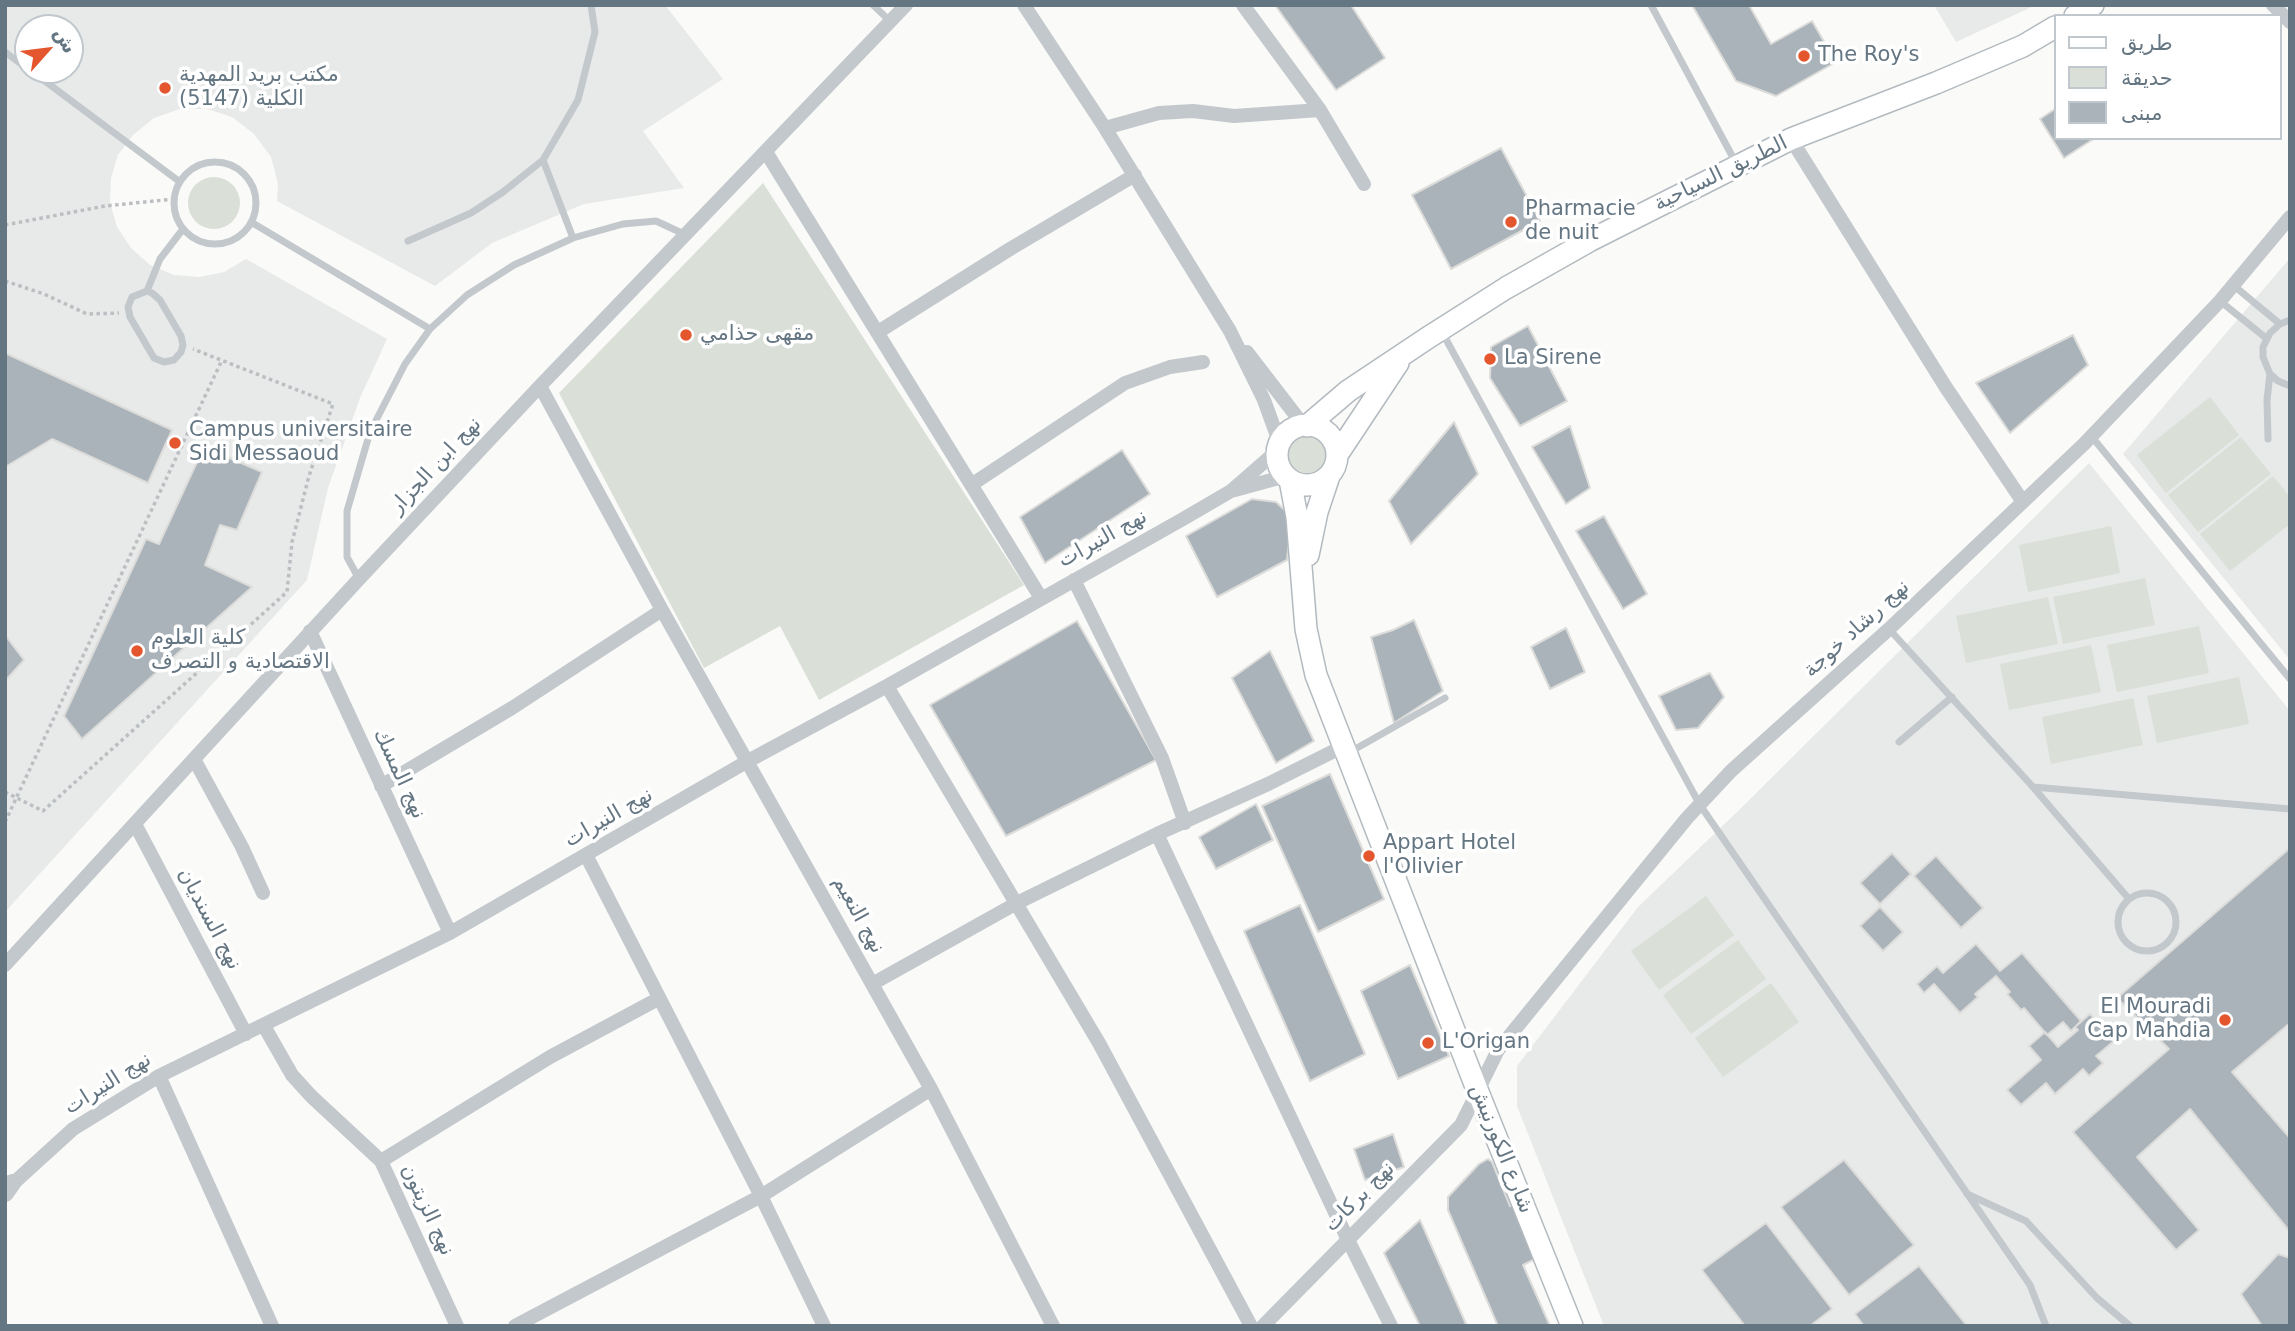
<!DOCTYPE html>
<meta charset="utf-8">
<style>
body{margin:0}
#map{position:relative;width:2295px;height:1331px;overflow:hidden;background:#fafaf8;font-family:"DejaVu Sans","Noto Naskh Arabic",sans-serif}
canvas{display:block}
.frame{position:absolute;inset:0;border:7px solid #657683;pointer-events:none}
.legend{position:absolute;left:2054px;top:14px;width:228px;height:126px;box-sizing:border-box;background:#fff;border:2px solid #c1c8cd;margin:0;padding:9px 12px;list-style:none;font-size:21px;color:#657683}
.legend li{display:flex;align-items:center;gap:14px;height:35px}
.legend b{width:35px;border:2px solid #c1c8cd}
.north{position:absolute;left:14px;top:14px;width:70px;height:70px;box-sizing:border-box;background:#fff;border:2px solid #c1c8cd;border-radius:50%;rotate:62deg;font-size:19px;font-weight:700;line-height:28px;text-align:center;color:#657683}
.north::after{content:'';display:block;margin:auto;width:24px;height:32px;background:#e4572e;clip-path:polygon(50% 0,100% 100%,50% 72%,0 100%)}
</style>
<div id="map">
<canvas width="2295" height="1331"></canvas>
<div class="frame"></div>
<ul class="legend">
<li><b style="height:9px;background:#fff"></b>طريق</li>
<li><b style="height:19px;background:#dadfd7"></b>حديقة</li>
<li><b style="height:19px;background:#aab3b9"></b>مبنى</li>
</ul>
<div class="north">ش</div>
</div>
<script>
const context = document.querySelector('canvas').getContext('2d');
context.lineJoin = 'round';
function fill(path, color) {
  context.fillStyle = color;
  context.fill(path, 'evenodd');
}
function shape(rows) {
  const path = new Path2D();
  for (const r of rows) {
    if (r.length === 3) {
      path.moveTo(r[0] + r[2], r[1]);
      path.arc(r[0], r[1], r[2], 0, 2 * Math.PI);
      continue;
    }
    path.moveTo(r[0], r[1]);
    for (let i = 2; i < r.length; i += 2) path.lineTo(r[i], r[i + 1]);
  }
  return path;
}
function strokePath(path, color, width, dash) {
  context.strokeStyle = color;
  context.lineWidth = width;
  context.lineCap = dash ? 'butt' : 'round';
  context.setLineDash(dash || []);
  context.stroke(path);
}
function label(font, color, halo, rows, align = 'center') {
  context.font = font + ' "DejaVu Sans","Noto Naskh Arabic",sans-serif';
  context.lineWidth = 7;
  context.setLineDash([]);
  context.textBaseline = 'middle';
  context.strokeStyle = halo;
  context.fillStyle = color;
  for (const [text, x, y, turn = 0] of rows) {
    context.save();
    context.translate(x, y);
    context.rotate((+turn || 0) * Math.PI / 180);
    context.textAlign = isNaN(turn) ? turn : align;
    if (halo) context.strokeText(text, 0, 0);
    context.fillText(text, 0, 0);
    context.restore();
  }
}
fill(shape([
 [5,5,665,5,723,79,643,131,684,188,584,204,492,243,435,286,277,201,278,184,271,157,254,134,232,117,207,109,180,109,154,118,133,135,118,155,111,178,110,203,117,227,131,248,150,265,174,275,199,277,224,272,246,259,387,339,360,398,328,488,307,580,5,912],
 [28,28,70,28,70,70,28,70],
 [1934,5,2036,5,1956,42],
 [2290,258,2290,660,2123,454],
 [2089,463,2290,711,2290,1326,1604,1326,1517,1106,1517,1066,1638,907,1737,812]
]), '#e8e9e9');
fill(shape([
 [214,203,26],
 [763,183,1024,585,819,700,780,626,704,668,559,393],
 [2210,397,2239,435,2166,493,2137,455],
 [1307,454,19],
 [2241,437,2271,474,2198,532,2168,495],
 [2273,476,2290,497,2290,524,2230,571,2200,534],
 [2111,526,2120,573,2028,592,2019,545],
 [2145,578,2155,625,2063,644,2053,597],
 [2048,597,2058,644,1966,663,1956,616],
 [2199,626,2209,673,2117,692,2107,645],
 [2091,645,2101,692,2009,710,2000,664],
 [2239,677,2249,724,2157,743,2147,696],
 [2133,698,2143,745,2051,764,2042,717],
 [1706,896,1734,935,1659,990,1631,951],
 [1738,940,1766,979,1691,1034,1663,995],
 [1771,983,1799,1022,1723,1077,1695,1038]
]), '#dadfd7');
const building = shape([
 [1275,5,1351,5,1385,58,1336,90,1275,5],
 [1692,5,1749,5,1771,44,1812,21,1836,62,1776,96,1736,81,1692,5],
 [2055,109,2055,138,2095,138,2064,158,2040,119,2055,109],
 [1501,148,1540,221,1451,269,1412,195,1501,148],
 [1528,326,1567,401,1520,426,1490,378,1491,347,1528,326],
 [2073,335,2088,365,2010,433,1976,383,2073,335],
 [5,353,172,430,148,483,52,439,5,467,5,353],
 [1454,422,1478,474,1411,544,1389,501,1454,422],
 [1570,426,1590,488,1566,504,1532,447,1570,426],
 [204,447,262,472,237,530,220,525,205,565,252,587,82,739,64,716,146,539,159,544,204,447],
 [1122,450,1150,494,1045,563,1020,517,1122,450],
 [1252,499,1276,502,1291,516,1287,560,1217,597,1186,536,1252,499],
 [1604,516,1647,594,1623,609,1576,531,1604,516],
 [1414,620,1443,691,1394,723,1371,637,1393,630,1414,620],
 [1077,621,1156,760,1006,836,930,705,1077,621],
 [1566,628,1585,672,1550,689,1531,647,1566,628],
 [5,635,24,660,5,681,5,635],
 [1270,651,1314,741,1276,763,1232,678,1270,651],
 [1710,673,1724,697,1698,728,1676,730,1659,696,1710,673],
 [1330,774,1384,899,1318,932,1262,806,1330,774],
 [1256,804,1273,840,1216,869,1199,837,1256,804],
 [2290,848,2290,1023,2232,1072,2290,1138,2290,1232,2190,1109,2137,1157,2199,1230,2176,1250,2073,1132,2169,1049,2117,998,2290,848],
 [1892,853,1911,874,1880,904,1860,883,1892,853],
 [1936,856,1983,908,1961,928,1914,876,1936,856],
 [1300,905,1365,1054,1310,1081,1244,931,1300,905],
 [1880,907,1903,932,1883,951,1860,926,1880,907],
 [1976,944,2000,971,2022,953,2081,1021,2071,1031,2063,1022,2047,1035,2024,1008,2021,1010,2007,994,2010,992,1996,976,1975,994,1978,997,1960,1013,1934,984,1924,993,1917,984,1937,966,1943,973,1976,944],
 [1410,965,1449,1056,1398,1079,1361,991,1410,965],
 [2090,1014,2114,1041,2096,1056,2103,1063,2089,1076,2083,1069,2055,1094,2046,1083,2021,1105,2007,1090,2041,1060,2029,1046,2045,1032,2058,1047,2078,1030,2075,1027,2090,1014],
 [1393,1134,1404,1167,1365,1180,1354,1149,1393,1134],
 [1488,1159,1492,1162,1510,1206,1517,1205,1535,1259,1523,1265,1550,1326,1498,1326,1448,1210,1448,1197,1479,1164,1488,1159],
 [1844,1160,1914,1245,1849,1295,1781,1207,1844,1160],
 [1420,1220,1466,1324,1460,1326,1420,1326,1384,1253,1420,1220],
 [1766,1223,1832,1309,1810,1326,1745,1326,1702,1270,1766,1223],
 [2278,1254,2290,1258,2290,1326,2262,1326,2241,1294,2278,1254],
 [1919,1266,1967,1326,1864,1326,1855,1314,1919,1266]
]);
fill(building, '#aab3b9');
strokePath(building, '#dcdcda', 2);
const secondary = shape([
 [2075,16,2093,5],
 [1307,455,30],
 [1307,426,1348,391,1429,337,1506,288,1589,241,1791,139,1936,83,2023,46,2055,27],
 [1337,455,1398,363],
 [1290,480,1297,517,1306,629,1316,675,1478,1092,1572,1326],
 [1308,555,1317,512,1329,476]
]);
strokePath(secondary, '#b3babf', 24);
strokePath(shape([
 [5,225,105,206,174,199],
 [5,281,44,294,87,314,119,313],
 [5,792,43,811,287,592,292,542,309,476,333,404,193,349],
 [5,822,222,360]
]), '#bbbfc2', 3.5, [3.5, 3.5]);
strokePath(shape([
 [873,5,890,21],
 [1651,5,1737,165],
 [5,52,28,69],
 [30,70,180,182],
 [215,203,41],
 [251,222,430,329],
 [573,238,543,160,578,100,595,32,591,5],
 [408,241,471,213,503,192,543,160],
 [2233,285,2280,324],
 [147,291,152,293,160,300,181,336,183,345,181,352,174,360,164,362,154,358,130,317,128,307,132,297,147,291],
 [147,291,160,259,183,229],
 [2220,301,2266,338],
 [2290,320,2280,324,2270,333,2263,347,2263,357,2270,374,2278,381,2290,386],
 [1442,332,1700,805,2030,1285,2046,1326],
 [2092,437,2290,679],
 [2268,439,2267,400,2270,374],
 [359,579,347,557,347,511,370,432,405,364,430,329,467,295,514,265,573,238,623,224,656,221,684,234],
 [1889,629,2033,787,2129,899],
 [1899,742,1952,697],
 [1350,752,1445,698],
 [2033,787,2290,809],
 [2147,922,29],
 [1967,1194,2026,1221,2097,1298,2130,1326]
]), '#c3c8cc', 7);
strokePath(shape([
 [1024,5,1105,128,1230,331,1264,400,1280,444],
 [1243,5,1320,110,1364,184],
 [2273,5,2290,22],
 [1105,128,1159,113,1193,111,1234,116,1320,110],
 [1791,139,1945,386,2023,502],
 [766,152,1041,598],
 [878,332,1010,249,1135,175],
 [1247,352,1304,426],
 [540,386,662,610,931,1089,1053,1326],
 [971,485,1125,383,1170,367,1203,362],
 [1235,490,1286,476],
 [1074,580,1162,758,1185,823],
 [310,631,450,933],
 [887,686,1099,1043,1251,1326],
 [194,759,242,847,263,893],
 [381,786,512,708,662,610],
 [135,824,246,1034],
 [1157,834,1268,784,1344,746],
 [586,855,761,1196,824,1326],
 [5,965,359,579,540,386,906,5],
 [872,984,1017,903,1157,834,1348,1240,1391,1326],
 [264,1026,292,1075,311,1096,381,1161,457,1326],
 [159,1076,272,1326],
 [381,1161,550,1057,658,999],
 [6,1190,73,1129,159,1076,450,933,748,761,887,686,1183,519,1231,491,1278,450],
 [515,1326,761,1196,931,1089],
 [1263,1326,1461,1125,1498,1050,1687,818,1731,771,1889,629,2084,444,2220,301,2290,217]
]), '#c3c8cc', 14);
strokePath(shape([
 [5,1193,12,1183]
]), '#c3c8cc', 18);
strokePath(secondary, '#fff', 21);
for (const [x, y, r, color] of [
 [1804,56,7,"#e4572e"],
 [165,88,7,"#e4572e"],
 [1511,222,7,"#e4572e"],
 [686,335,7,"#e4572e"],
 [1490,359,7,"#e4572e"],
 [175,443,7,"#e4572e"],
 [137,651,7,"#e4572e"],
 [1369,856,7,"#e4572e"],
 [2225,1020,7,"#e4572e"],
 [1428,1043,7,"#e4572e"]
]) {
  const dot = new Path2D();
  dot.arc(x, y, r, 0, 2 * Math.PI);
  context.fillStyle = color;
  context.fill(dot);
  strokePath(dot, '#fff', 2.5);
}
label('21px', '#657683', '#fff', [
 ["The Roy's",1818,56],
 ["مكتب بريد المهدية",179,76],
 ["الكلية (5147)",179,100],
 ["Pharmacie",1525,210],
 ["de nuit",1525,234],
 ["مقهى حذامي",700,335],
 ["La Sirene",1504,359],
 ["Campus universitaire",189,431],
 ["Sidi Messaoud",189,455],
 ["كلية العلوم",151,639],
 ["الاقتصادية و التصرف",151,663],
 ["Appart Hotel",1383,844],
 ["l'Olivier",1383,868],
 ["El Mouradi",2211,1008,"right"],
 ["Cap Mahdia",2211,1032,"right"],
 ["L'Origan",1442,1043]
], 'left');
label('21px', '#657683', '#fff', [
 ["الطريق السياحية",1721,174,-26],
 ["نهج ابن الجزار",436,466,-47],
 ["نهج النيرات",1103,539,-29],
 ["نهج رشاد خوجة",1857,629,-42],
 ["نهج المسك",399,774,65],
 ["نهج النيرات",609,818,-30],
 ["نهج النعيم",858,915,61],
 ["نهج السنديان",209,919,62],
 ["نهج النيرات",108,1084,-32],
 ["شارع الكورنيش",1501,1149,68],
 ["نهج بركات",1360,1197,-45],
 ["نهج الزيتون",427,1210,65]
]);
</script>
